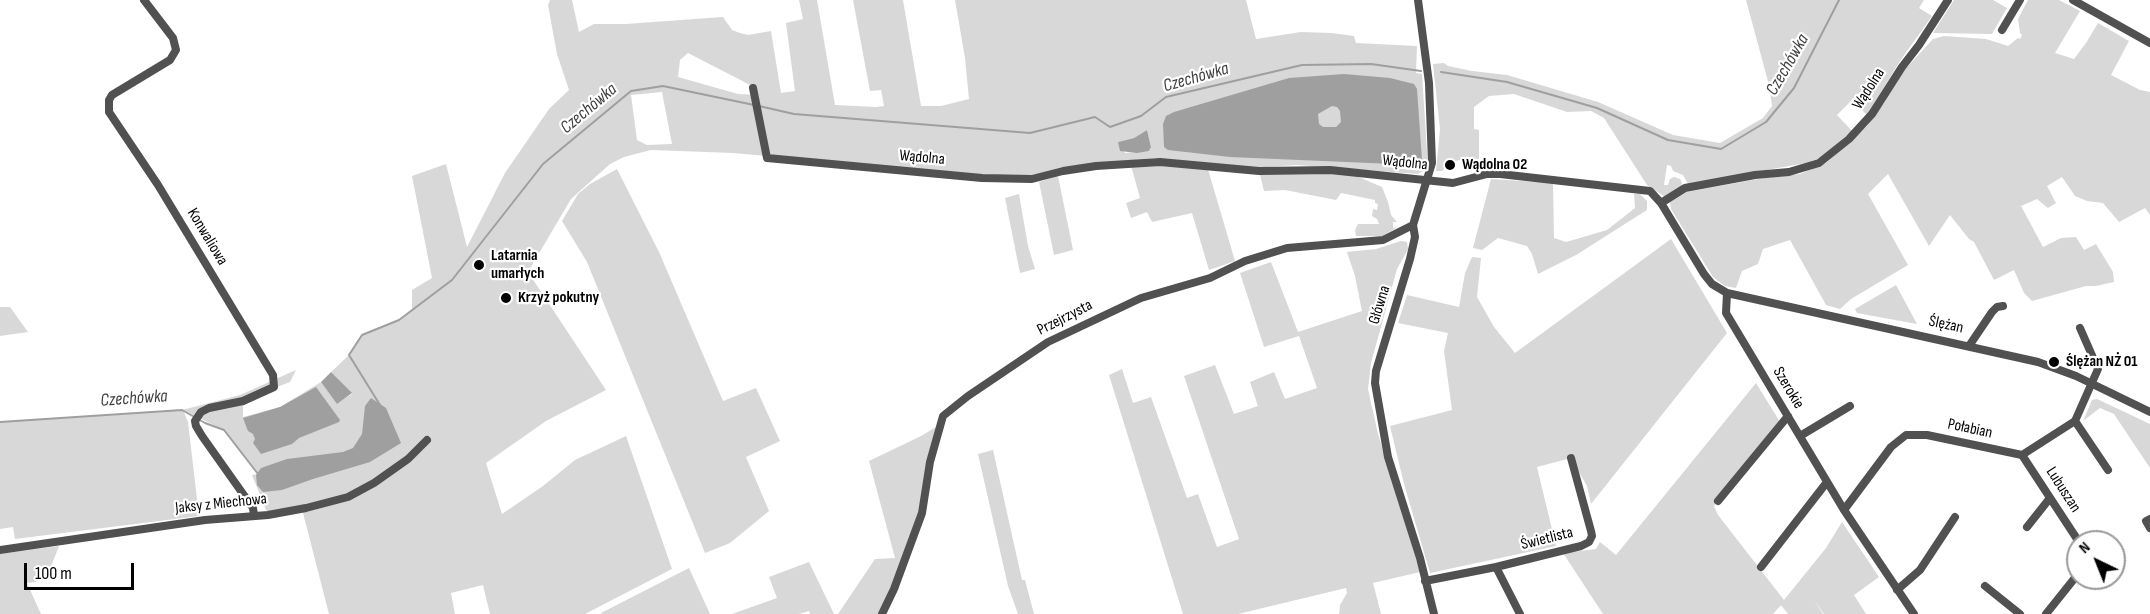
<!DOCTYPE html>
<meta charset="utf-8">
<style>
body{margin:0}
#map{position:relative;width:2150px;height:614px;overflow:hidden;background:#fff;font-family:"Sofia Sans Condensed",sans-serif}
canvas{display:block}
.north{position:absolute;left:2066px;top:530px;width:60px;height:60px;box-sizing:border-box;background:#fff;border:2px solid #999;border-radius:50%;rotate:317deg;font-size:16px;font-weight:700;line-height:24px;text-align:center;color:#000}
.north::after{content:'';display:block;margin:auto;width:21px;height:27px;background:#000;clip-path:polygon(50% 0,100% 100%,50% 72%,0 100%)}
.scale{position:absolute;left:24px;top:563px;width:110px;height:27px;box-sizing:border-box;border:3px solid #000;border-top:0;padding-left:8px;font-size:18px;line-height:21px;white-space:nowrap;color:#000;-webkit-text-stroke:4px #fff;paint-order:stroke}
</style>
<div id="map">
<canvas width="2150" height="614"></canvas>
<div class="north">N</div>
<div class="scale">100 m</div>
</div>
<script>
const context = document.querySelector('canvas').getContext('2d');
context.lineJoin = 'round';
function fill(path, color) {
  context.fillStyle = color;
  context.fill(path, 'evenodd');
}
function shape(rows) {
  const path = new Path2D();
  for (const r of rows) {
    path.moveTo(r[0], r[1]);
    for (let i = 2; i < r.length; i += 2) path.lineTo(r[i], r[i + 1]);
  }
  return path;
}
function strokePath(path, color, width, dash) {
  context.strokeStyle = color;
  context.lineWidth = width;
  context.lineCap = dash ? 'butt' : 'round';
  context.setLineDash(dash || []);
  context.stroke(path);
}
function label(font, color, halo, rows, align = 'center') {
  context.font = font + ' "Sofia Sans Condensed",sans-serif';
  context.lineWidth = 4.5;
  context.setLineDash([]);
  context.textBaseline = 'middle';
  context.strokeStyle = halo;
  context.fillStyle = color;
  for (const [text, x, y, turn = 0] of rows) {
    context.save();
    context.translate(x, y);
    context.rotate((+turn || 0) * Math.PI / 180);
    context.textAlign = isNaN(turn) ? turn : align;
    if (halo) context.strokeText(text, 0, 0);
    context.fillText(text, 0, 0);
    context.restore();
  }
}
fill(shape([
 [550,0,572,0,579,32,594,24,626,24,723,17,732,30,740,33,748,35,771,31,781,93,795,91,786,23,803,19,799,0,817,0,835,105,876,107,884,106,881,90,870,91,853,0,903,0,921,106,941,106,969,99,965,58,955,0,1246,0,1256,39,1301,32,1332,33,1354,36,1356,43,1417,46,1416,73,1422,74,1428,168,1418,174,1297,165,1253,168,1155,158,1062,167,1028,177,998,177,733,153,651,150,624,157,610,164,571,199,528,272,606,390,546,421,486,463,502,514,543,486,575,460,626,436,672,569,585,614,490,614,483,585,451,593,455,614,329,614,302,509,268,515,252,475,258,474,224,430,183,410,188,422,199,516,15,539,13,527,0,529,0,422,182,410,240,395,296,370,290,382,264,392,243,406,243,417,280,407,321,382,337,403,352,394,331,372,349,355,362,335,399,320,412,310,412,290,432,278,412,176,446,164,467,247,505,173,549,109,569,90,557,54,548,5],
 [688,53,754,87,757,95,738,94,678,77,680,60],
 [662,92,672,144,647,145,637,140,631,95],
 [1147,130,1151,147,1149,151,1125,153,1118,142,1134,138],
 [1746,0,1924,0,1919,8,1932,16,1900,61,1867,115,1852,100,1837,115,1852,131,1820,158,1806,163,1688,184,1683,175,1673,171,1671,166,1667,165,1664,185,1668,185,1670,179,1674,177,1680,179,1682,183,1681,186,1665,197,1647,185,1604,118,1591,111,1567,112,1514,94,1489,96,1474,107,1474,129,1479,130,1479,169,1474,164,1463,159,1452,162,1442,171,1436,171,1440,129,1433,64,1444,63,1448,66,1472,71,1507,75,1598,102,1673,135,1720,143,1763,118,1772,106,1769,85],
 [1954,0,1993,0,2007,8,1992,34,1933,33],
 [2028,0,2059,0,2080,11,2055,53,2074,59,2086,43,2098,23,2129,41,2111,75,2140,90,2150,92,2150,215,2145,208,2119,222,2103,203,2087,201,2075,196,2062,177,2047,186,2056,203,2048,208,2037,199,2021,206,2043,247,2061,238,2076,237,2084,250,2096,244,2113,272,2114,282,2096,286,2086,286,2032,301,2024,293,2014,270,1994,280,1974,242,1969,239,1950,215,1929,246,1888,174,1868,194,1908,265,1851,299,1840,309,1826,305,1790,240,1763,249,1758,264,1742,271,1736,288,1725,286,1713,277,1671,209,1670,202,1687,192,1758,179,1800,174,1826,163,1867,126,1884,103,1898,77,1933,39,1944,36,1986,39,2008,46,2018,38,2020,39,2022,35,2020,33,2018,19],
 [1130,162,1207,166,1235,261,1209,270,1192,213,1152,222,1147,212,1131,218,1126,203,1140,198],
 [617,169,659,252,723,401,756,388,780,441,746,457,769,511,730,543,705,553,587,262,562,221,578,194,590,184],
 [1259,171,1347,172,1382,187,1388,202,1391,215,1397,222,1393,222,1393,228,1398,227,1382,236,1356,236,1355,230,1358,224,1379,224,1377,219,1372,216,1373,209,1377,210,1378,204,1375,203,1375,200,1341,193,1336,200,1285,190,1264,191],
 [1058,176,1073,250,1054,255,1039,182],
 [1491,179,1553,183,1554,238,1566,242,1607,230,1635,208,1634,194,1640,194,1647,201,1647,210,1576,255,1538,274,1532,254,1527,246,1498,238,1482,250,1473,248],
 [1019,194,1028,246,1035,269,1020,273,1005,198],
 [1671,239,1727,333,1591,504,1587,486,1571,458,1537,467,1556,546,1430,573,1404,484,1390,426,1452,410,1444,351,1448,333,1398,323,1407,295,1459,307,1465,273,1472,257,1481,258,1477,297,1494,327,1515,353],
 [1401,241,1407,242,1408,249,1397,269,1371,363,1368,389,1378,434,1420,572,1373,583,1381,614,1339,614,1340,605,1347,593,1346,588,1238,614,1183,614,1109,375,1122,369,1133,403,1151,397,1187,498,1198,494,1217,547,1239,539,1184,376,1215,365,1234,414,1258,406,1250,382,1274,372,1285,399,1317,388,1299,336,1264,347,1240,273,1271,262,1298,332,1362,311,1355,276,1347,252,1376,249],
 [1896,285,1917,324,1857,313,1855,309],
 [0,307,10,307,28,332,0,336],
 [1756,383,1780,422,1714,506,1718,515,1784,600,1826,548,1842,522,1879,577,1854,595,1866,614,1824,614,1814,600,1823,614,1788,614,1781,605,1773,614,1603,614,1563,553,1596,549,1600,542,1616,555],
 [2097,399,2150,424,2150,468,2114,414,2100,408,2083,421,2092,400],
 [936,427,918,514,891,588,879,614,838,614,875,559,895,558,869,461,921,436],
 [993,450,1022,580,1025,580,1034,614,1018,614,1008,586,978,454],
 [59,546,52,564,36,582,27,583,41,614,0,614,0,554],
 [809,562,834,614,810,614,809,611,799,614,732,614,777,598,769,577],
 [689,568,710,614,602,614,601,613]
]), '#d8d8d8');
fill(shape([
 [1344,74,1390,78,1414,84,1417,89,1422,160,1420,162,1416,165,1230,157,1168,150,1164,147,1163,124,1166,116,1174,112,1289,78],
 [1332,106,1337,107,1340,111,1341,122,1336,127,1323,127,1319,124,1318,114],
 [1147,130,1151,147,1149,151,1137,153,1120,151,1118,142,1134,138],
 [331,372,352,393,337,404,321,382],
 [316,387,340,420,339,422,299,438,292,444,261,454,253,443,255,439,253,434,248,431,243,418,280,407],
 [371,398,386,408,401,443,370,462,313,479,282,490,263,492,257,485,256,475,261,468,287,459,343,452,353,448,362,434,365,406]
]), '#9f9f9f');
strokePath(shape([
 [1441,72,1507,82,1597,108,1668,140,1721,149,1766,122,1794,88,1839,0],
 [759,106,794,114,1030,133,1095,117,1110,127,1141,116,1166,97,1302,65,1371,64,1421,71],
 [380,405,349,355,362,335,399,320,452,280,543,164,631,91,663,86,754,105],
 [0,422,182,410,205,423,224,430,258,474]
]), '#9f9f9f', 2);
strokePath(shape([
 [144,0,173,38,176,50,170,60,112,95,109,100,109,112,158,185,273,375,274,387,243,401,209,408,201,412,195,421,196,426,202,436,253,508,254,515],
 [1418,0,1429,83,1432,163,1413,225,1415,237,1410,259,1376,371,1375,383,1388,457,1420,558,1434,614],
 [2073,0,2150,43],
 [2002,30,2020,0],
 [753,88,767,158,982,178,1032,179,1063,171,1096,166,1160,162,1259,171,1330,170,1453,183,1487,174,1500,174,1650,191,1661,203,1704,274,1712,284,1727,293,2038,362,2076,376,2150,412],
 [1661,203,1685,188,1755,175,1789,172,1819,163,1849,139,1872,114,1902,67,1919,45,1948,0],
 [1727,293,1726,313,1844,510,1914,614],
 [1969,346,1992,312,1997,307,2003,306],
 [2075,421,2108,470],
 [1800,436,1850,406],
 [2022,455,2079,542],
 [1718,501,1788,416],
 [1844,510,1891,447,1906,435,1927,435,2022,455,2075,421,2098,369,2080,328],
 [2150,519,2146,521,2150,528],
 [2027,527,2050,498],
 [0,550,205,520,268,515,306,508,348,497,374,483,408,459,427,440],
 [1496,567,1520,614],
 [1761,567,1827,482],
 [1425,581,1496,567,1581,546,1589,542,1592,536,1591,531,1571,458],
 [1985,586,2020,614],
 [1897,590,1920,570,1955,517],
 [882,614,894,589,922,513,930,462,943,416,968,396,1048,342,1141,298,1210,278,1245,261,1287,248,1383,240,1413,225],
 [2046,614,2078,574]
]), '#515151', 8);
for (const [x, y, r, color] of [
 [1450,165,6,"#000"],
 [479,265,6,"#000"],
 [506,298,6,"#000"],
 [2054,362,6,"#000"]
]) {
  const dot = new Path2D();
  dot.arc(x, y, r, 0, 2 * Math.PI);
  context.fillStyle = color;
  context.fill(dot);
  strokePath(dot, '#fff', 2);
}
label('16px', '#000', '#fff', [
 ["Wądolna",1869,89,-57],
 ["Wądolna",922,158,5],
 ["Wądolna",1405,163,6],
 ["Konwaliowa",207,237,59],
 ["Główna",1380,305,-73],
 ["Przejrzysta",1065,318,-27],
 ["Ślężan",1946,325,12],
 ["Szerokie",1788,388,59],
 ["Połabian",1970,429,12],
 ["Lubuszan",2063,490,57],
 ["Jaksy z Miechowa",221,504,-6],
 ["Świetlista",1547,539,-14]
]);
label('bold 16px', '#000', '#fff', [
 ["Wądolna 02",1462,165],
 ["Latarnia",491,256],
 ["umarłych",491,274],
 ["Krzyż pokutny",518,298],
 ["Ślężan NŻ 01",2066,362]
], 'left');
label('italic 18px', '#404040', '#fff', [
 ["Czechówka",1788,65,-60],
 ["Czechówka",1196,78,-16],
 ["Czechówka",589,109,-40],
 ["Czechówka",134,399,-4]
]);
</script>
